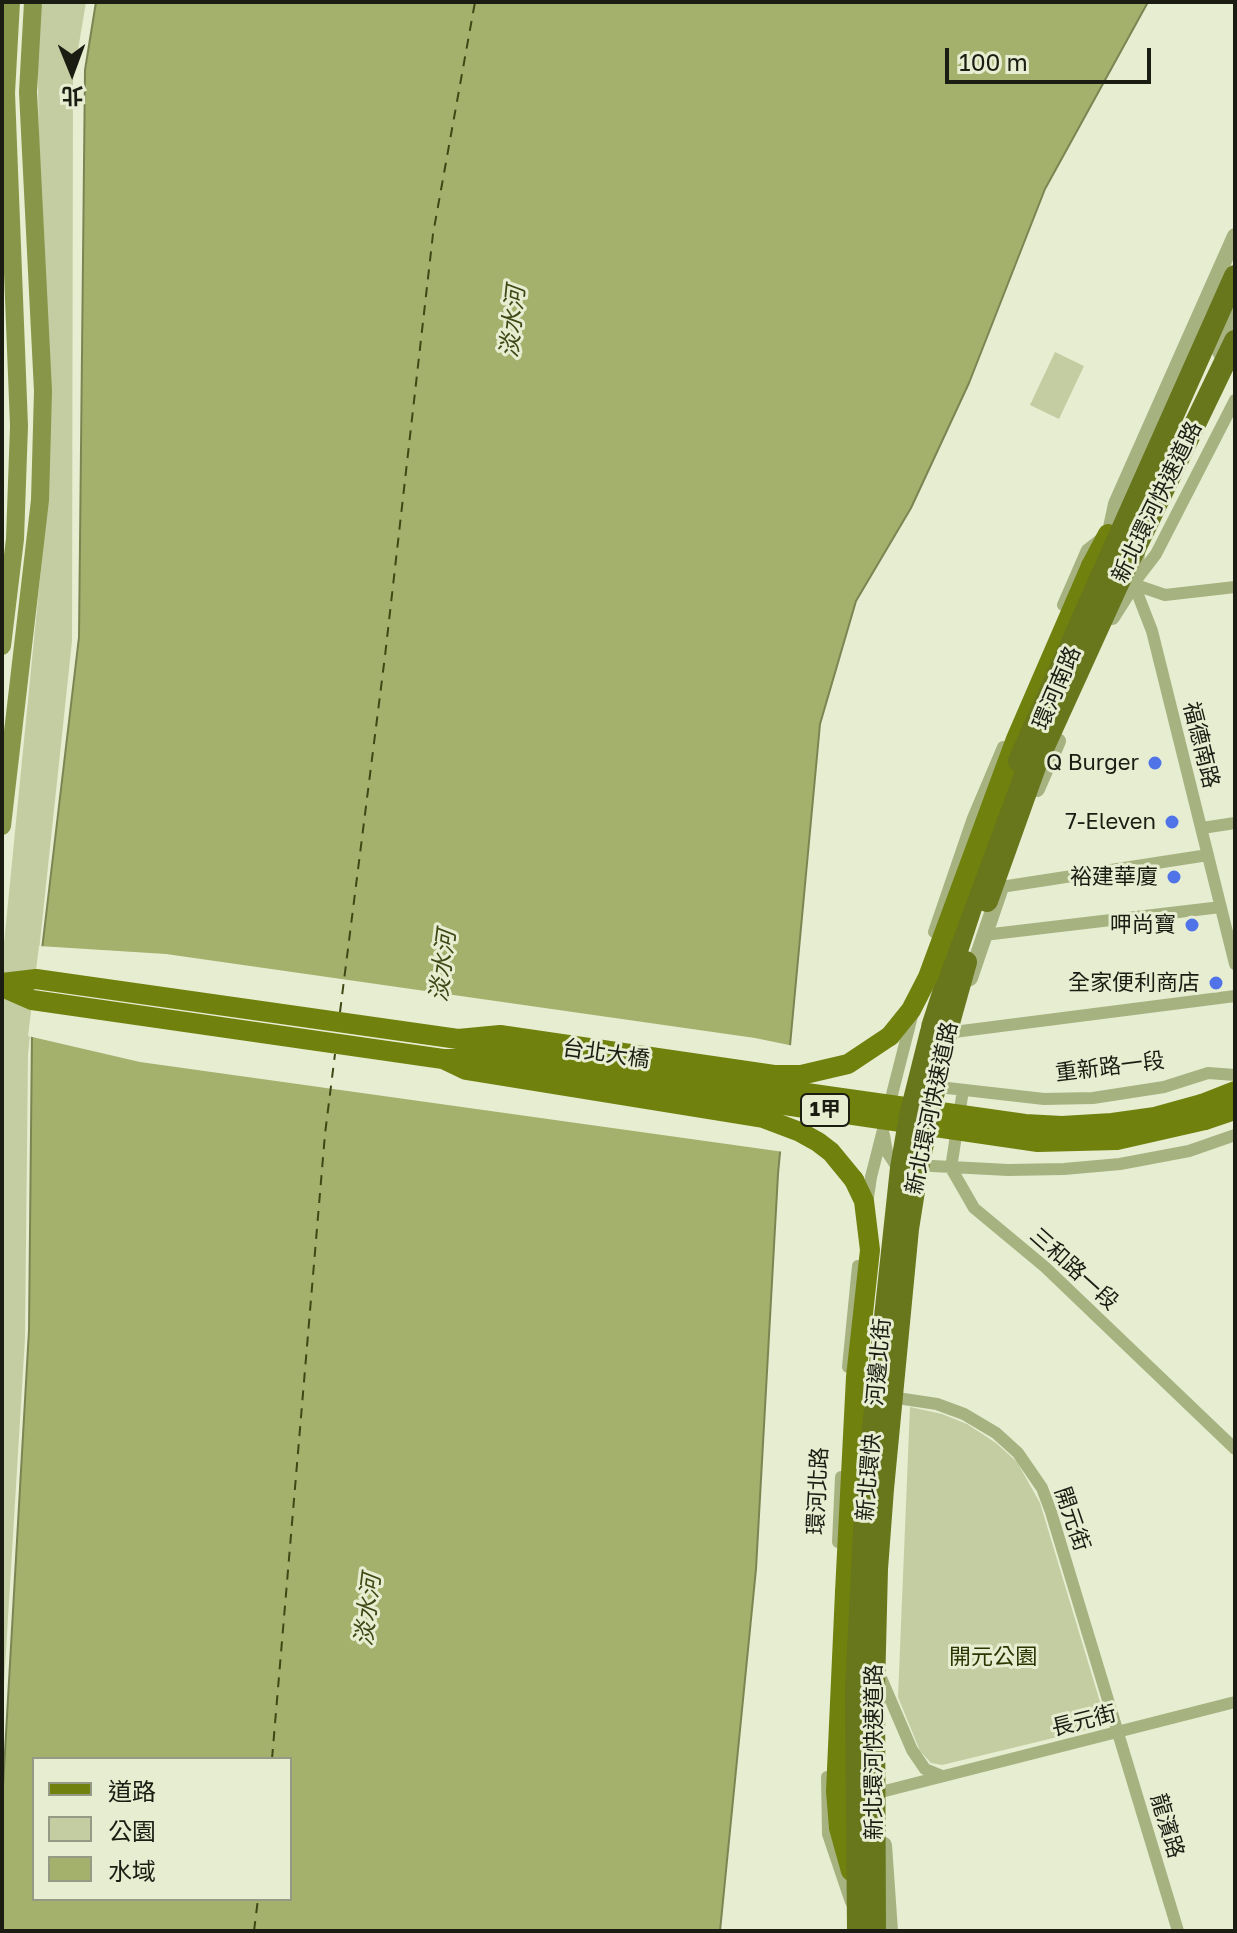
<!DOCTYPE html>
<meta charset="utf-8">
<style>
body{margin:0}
#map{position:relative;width:1237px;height:1933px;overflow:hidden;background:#e6edd1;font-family:"Golos Text","Noto Sans TC",sans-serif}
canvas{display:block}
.frame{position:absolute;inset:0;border:4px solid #1b1d13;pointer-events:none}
.legend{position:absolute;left:32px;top:1757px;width:260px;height:144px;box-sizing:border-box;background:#e6edd1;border:2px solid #959a85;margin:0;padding:10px 14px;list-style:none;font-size:24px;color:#1b1d13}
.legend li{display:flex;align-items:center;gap:16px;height:40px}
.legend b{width:40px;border:2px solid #959a85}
.north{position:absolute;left:32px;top:32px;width:80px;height:80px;-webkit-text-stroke:6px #e6edd1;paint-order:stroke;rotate:179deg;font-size:22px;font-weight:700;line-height:32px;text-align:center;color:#1b1d13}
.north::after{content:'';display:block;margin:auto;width:28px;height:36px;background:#1b1d13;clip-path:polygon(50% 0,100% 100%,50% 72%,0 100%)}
.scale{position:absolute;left:945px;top:48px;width:206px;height:36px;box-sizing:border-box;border:4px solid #1b1d13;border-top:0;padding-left:10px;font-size:24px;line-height:28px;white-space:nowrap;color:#1b1d13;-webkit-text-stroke:6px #e6edd1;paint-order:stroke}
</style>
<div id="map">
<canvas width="1237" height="1933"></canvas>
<div class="frame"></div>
<ul class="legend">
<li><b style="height:10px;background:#71810e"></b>道路</li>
<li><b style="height:22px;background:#c3cda1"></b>公園</li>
<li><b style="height:22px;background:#a3b16d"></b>水域</li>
</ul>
<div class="north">北</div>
<div class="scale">100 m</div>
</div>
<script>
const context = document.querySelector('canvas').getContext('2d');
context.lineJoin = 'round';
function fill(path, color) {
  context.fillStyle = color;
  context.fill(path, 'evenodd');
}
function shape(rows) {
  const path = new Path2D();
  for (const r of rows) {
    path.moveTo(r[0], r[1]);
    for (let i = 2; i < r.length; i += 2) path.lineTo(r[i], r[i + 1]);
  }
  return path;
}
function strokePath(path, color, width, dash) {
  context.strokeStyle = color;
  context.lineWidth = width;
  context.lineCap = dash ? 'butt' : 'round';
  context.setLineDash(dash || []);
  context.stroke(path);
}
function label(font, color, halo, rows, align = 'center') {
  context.font = font + ' "Golos Text","Noto Sans TC",sans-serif';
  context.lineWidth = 6;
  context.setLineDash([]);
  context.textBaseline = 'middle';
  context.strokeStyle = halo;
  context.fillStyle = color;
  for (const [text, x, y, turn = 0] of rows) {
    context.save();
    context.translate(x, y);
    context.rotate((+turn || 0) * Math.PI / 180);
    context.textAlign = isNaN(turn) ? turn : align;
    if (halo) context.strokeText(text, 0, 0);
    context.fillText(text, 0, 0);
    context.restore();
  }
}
fill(shape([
 [37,2,86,2,73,80,72,641,28,1054,25,1338,2,1716,2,964,47,507,41,310],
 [1055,352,1084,366,1059,419,1030,405],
 [910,1407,942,1414,967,1424,996,1443,1017,1462,1040,1503,1107,1725,942,1765,931,1763,920,1751,898,1697]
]), '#c3cda1');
const water = shape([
 [96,2,1148,2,1045,189,969,383,911,508,856,601,820,724,778,1174,756,1569,720,1931,2,1931,2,1804,29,1330,32,1034,79,637,85,70,96,2],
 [34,1759,290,1759,290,1899,34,1899,34,1759]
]);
fill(water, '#a3b16d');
strokePath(water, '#7a8552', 2);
fill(shape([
 [39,946,166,954,755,1038,794,1046,784,1152,140,1062,28,1036]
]), '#e6edd1');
strokePath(shape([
 [340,1012,385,656,433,234,475,2],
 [272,1759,325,1134,335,1054],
 [254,1931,258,1899]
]), '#3f4715', 2, [10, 8]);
strokePath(shape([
 [1131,577,1152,631,1235,964],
 [1133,584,1156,554,1235,400],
 [1133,584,1165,595,1235,587],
 [1063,605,1087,550,1101,539],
 [1202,828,1235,823],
 [1001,887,1208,855],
 [934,932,973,818,1003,747],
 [984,935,1221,907],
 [954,1032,1235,996],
 [930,1086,1044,1099,1093,1098,1164,1087,1208,1073,1235,1075],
 [963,1090,951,1168,974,1208,1045,1267,1235,1449],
 [884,1135,887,1152,895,1164,1008,1170,1064,1169,1120,1164,1189,1151,1235,1135],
 [867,1204,871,1177,912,1016],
 [848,1367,858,1266],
 [897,1398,937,1404,964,1414,996,1433,1018,1453,1042,1488,1051,1512,1178,1931],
 [838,1542,841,1477],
 [882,1680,912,1750,925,1769,942,1776],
 [827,1777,828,1834,851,1902],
 [881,1792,1235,1702]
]), '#a7b281', 12);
strokePath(shape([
 [1220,352,1235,315],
 [1107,546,1116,504,1235,236],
 [1112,617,1133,584,1137,554],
 [1037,789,1058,741],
 [970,978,1000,890],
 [884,1845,890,1931]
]), '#a7b281', 16);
strokePath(shape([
 [2,646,15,539,19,426,6,93,11,2],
 [2,826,40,500,43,391,28,92,33,2]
]), '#879649', 18);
strokePath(shape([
 [1091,566,1108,534],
 [2,983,36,979,458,1039,500,1035,774,1075,801,1075,848,1064,890,1036],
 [2,987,32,1000,443,1059,466,1070,763,1118,800,1132,818,1142,831,1152,854,1180],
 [1202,1104,1235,1091],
 [1205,1120,1235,1110],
 [845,1592,836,1791,839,1828,851,1871]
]), '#71810e', 20);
strokePath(shape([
 [987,901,1036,764],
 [932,1027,1019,761]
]), '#68761c', 22);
strokePath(shape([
 [890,1036,911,1010,928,977,1016,739,1091,566],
 [458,1039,489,1048,1025,1124,1062,1126,1112,1123,1155,1117,1202,1104],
 [443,1059,469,1059,1038,1142,1117,1140,1205,1120],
 [845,1592,856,1377,870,1250,864,1201,854,1180]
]), '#71810e', 20);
strokePath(shape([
 [1019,761,1235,276],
 [1036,764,1117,586,1235,341],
 [858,1931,856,1690,866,1494,901,1168,910,1116,931,1032],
 [875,1931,874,1688,877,1569,883,1489,908,1229,917,1172,947,1030,966,962]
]), '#68761c', 22);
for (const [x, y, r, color] of [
 [1155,763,8,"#5173e8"],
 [1172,822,8,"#5173e8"],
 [1174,877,8,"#5173e8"],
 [1192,925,8,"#5173e8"],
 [1216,983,8,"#5173e8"]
]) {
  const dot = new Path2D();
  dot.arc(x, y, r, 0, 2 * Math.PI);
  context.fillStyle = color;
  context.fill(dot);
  strokePath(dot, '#e6edd1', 3);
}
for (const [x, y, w] of [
 [825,1110,48]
]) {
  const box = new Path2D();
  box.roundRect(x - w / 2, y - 16, w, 32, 6);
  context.fillStyle = '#e6edd1';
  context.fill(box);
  strokePath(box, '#1b1d13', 2);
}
label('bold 20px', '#1b1d13', null, [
 ["1甲",825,1110]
]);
label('22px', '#1b1d13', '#e6edd1', [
 ["新北環河快速道路",1157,502,-64],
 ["環河南路",1057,688,-67],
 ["福德南路",1201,745,76],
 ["台北大橋",606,1054,8],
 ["重新路一段",1110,1067,-7],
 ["新北環河快速道路",932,1108,-78],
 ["三和路一段",1074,1269,42],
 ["河邊北街",879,1362,-85],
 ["新北環快",869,1477,-85],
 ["環河北路",818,1491,-87],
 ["開元街",1072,1519,71],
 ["長元街",1084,1721,-14],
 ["新北環河快速道路",874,1752,-90],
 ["龍濱路",1167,1826,73]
]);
label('22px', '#1b1d13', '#e6edd1', [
 ["Q Burger",1139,763],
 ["7-Eleven",1156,822],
 ["裕建華廈",1158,877],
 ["呷尚寶",1176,925],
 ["全家便利商店",1200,983]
], 'right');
label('22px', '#2c3400', '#e6edd1', [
 ["開元公園",993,1657]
]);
label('italic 24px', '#3f4715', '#e6edd1', [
 ["淡水河",513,322,-84],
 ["淡水河",443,966,-83],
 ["淡水河",368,1610,-83]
]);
</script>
